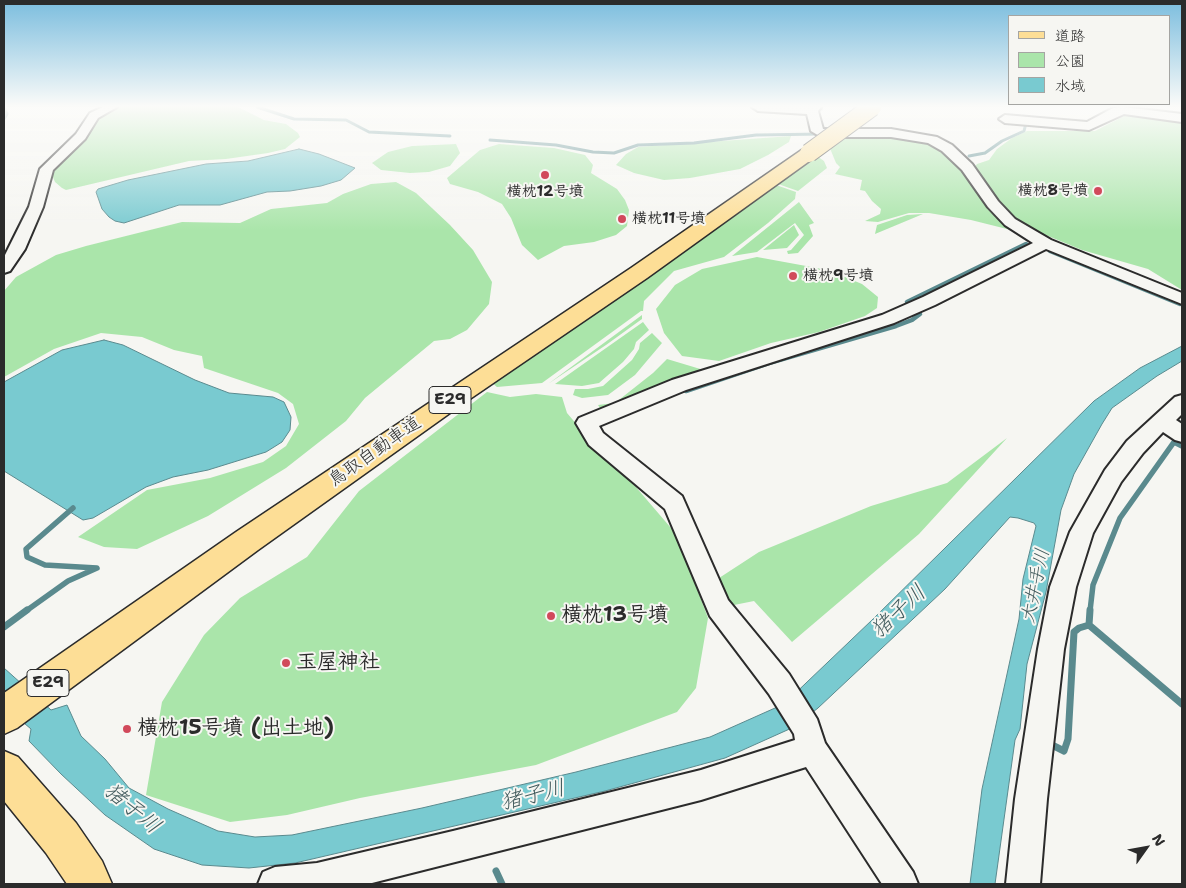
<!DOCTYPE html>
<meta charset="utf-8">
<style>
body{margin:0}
#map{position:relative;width:1186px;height:888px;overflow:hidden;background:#f6f6f2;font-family:"Shantell Sans","Klee One",sans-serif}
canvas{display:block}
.frame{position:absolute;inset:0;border:5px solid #2b2b2b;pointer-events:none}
.legend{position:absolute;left:1008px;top:15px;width:162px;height:90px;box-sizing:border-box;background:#f6f6f2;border:1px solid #a5a5a2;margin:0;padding:6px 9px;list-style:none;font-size:15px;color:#2b2b2b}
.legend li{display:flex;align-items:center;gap:10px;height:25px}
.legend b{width:25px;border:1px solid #a5a5a2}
.north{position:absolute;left:1121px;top:823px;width:50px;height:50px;-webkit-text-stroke:4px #f6f6f2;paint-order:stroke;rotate:58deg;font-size:14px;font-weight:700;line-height:20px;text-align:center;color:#2b2b2b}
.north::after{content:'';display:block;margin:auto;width:18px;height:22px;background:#2b2b2b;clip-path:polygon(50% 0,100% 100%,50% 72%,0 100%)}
</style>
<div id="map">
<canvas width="1186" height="888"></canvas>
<div class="frame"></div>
<ul class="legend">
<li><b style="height:6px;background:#fdde96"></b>道路</li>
<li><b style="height:14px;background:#aae5aa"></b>公園</li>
<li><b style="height:14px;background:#79cad0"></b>水域</li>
</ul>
<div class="north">N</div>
</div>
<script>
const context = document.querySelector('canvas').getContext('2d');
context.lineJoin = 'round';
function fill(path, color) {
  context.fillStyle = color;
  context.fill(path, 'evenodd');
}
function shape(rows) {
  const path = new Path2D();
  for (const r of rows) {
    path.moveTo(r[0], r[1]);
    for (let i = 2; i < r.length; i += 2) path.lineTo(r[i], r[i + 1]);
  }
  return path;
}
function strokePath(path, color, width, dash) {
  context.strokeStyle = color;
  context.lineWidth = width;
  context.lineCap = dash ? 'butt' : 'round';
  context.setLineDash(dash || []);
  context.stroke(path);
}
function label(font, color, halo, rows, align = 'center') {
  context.font = font + ' "Shantell Sans","Klee One",sans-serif';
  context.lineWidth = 4;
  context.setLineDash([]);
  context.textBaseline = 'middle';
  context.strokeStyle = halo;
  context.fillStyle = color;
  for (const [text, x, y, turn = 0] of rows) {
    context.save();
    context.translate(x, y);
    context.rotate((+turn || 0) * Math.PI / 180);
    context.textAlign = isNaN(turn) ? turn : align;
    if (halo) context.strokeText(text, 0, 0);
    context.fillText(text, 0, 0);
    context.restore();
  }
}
fill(shape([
 [115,107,238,107,264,120,286,124,298,133,300,137,285,149,268,153,226,159,189,161,66,190,62,188,55,182,52,175,52,170,96,119],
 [1126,115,1144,115,1182,123,1182,290,1148,269,1082,250,1036,231,1010,214,995,198,974,168,977,164,989,160,997,149,1012,138,1027,131,1095,131],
 [791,136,789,142,768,155,740,169,690,178,664,180,634,173,616,165,626,154,638,147],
 [885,138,911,139,929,144,953,157,1023,233,971,220,929,213,909,213,878,222,865,221,880,214,881,209,872,201,865,191,860,190,862,180,835,174,840,167,836,163,829,146,841,139],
 [456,144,460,153,450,166,429,172,410,173,381,170,372,163,388,152,412,146],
 [499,144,554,148,585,155,593,165,591,173,617,189,625,200,629,210,627,226,616,235,594,242,564,246,538,260,522,245,511,218,502,204,478,192,450,184,447,178,480,150],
 [817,156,824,161,827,168,798,191,778,184],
 [396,182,416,193,450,225,473,250,492,282,489,304,467,330,450,339,434,341,365,398,346,421,286,468,208,516,137,549,104,547,78,537,147,490,210,478,263,462,286,446,299,424,293,404,278,393,204,368,202,356,174,350,142,337,101,333,54,349,4,377,4,291,16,277,56,255,86,246,182,222,240,223,271,209,327,203,343,194,371,184],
 [776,185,796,192,795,199,768,223,724,257,674,271,644,301,643,311,641,311,542,383,497,387,491,382],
 [799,202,814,223,809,225,813,236,798,253,788,254,787,251,791,250,804,235,795,223,757,252,732,256],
 [923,214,875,234,877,225,907,215],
 [794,225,799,235,787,248,763,250],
 [757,257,828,270,862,284,878,297,877,308,865,316,819,332,771,343,719,361,682,356,664,333,656,309,675,285,702,269],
 [642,315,642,319,606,345,548,384],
 [643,322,649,330,636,342,634,349,623,362,599,383,582,386,555,384],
 [652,333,662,343,635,375,608,395,582,398,573,395,575,389,588,389,603,386,632,360,639,349,640,343],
 [667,359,707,371,602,411,598,405,615,403,653,373],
 [487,392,510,397,536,394,562,397,567,413,601,453,635,486,677,535,708,618,696,688,677,712,536,765,360,798,287,815,230,822,146,795,162,702,204,635,240,598,307,557,359,491],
 [1007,438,919,534,792,642,754,601,729,606,716,580,759,552,871,506,947,483]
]), '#aae5aa');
const water = shape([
 [299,149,319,154,355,168,341,180,321,186,290,191,267,192,220,205,179,205,124,223,115,221,109,217,102,209,96,192,98,189,128,180,206,164,248,161,299,149],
 [104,340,123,345,195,380,229,393,273,397,284,402,291,417,290,430,282,442,266,452,208,470,173,477,146,487,93,518,83,520,4,471,4,382,62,350,104,340],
 [1182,346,1182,361,1157,376,1112,408,1102,424,1074,474,1061,510,1046,592,1027,664,1020,729,1015,740,995,884,970,884,982,789,1019,619,1023,579,1036,526,1034,523,1018,518,1010,517,945,589,818,708,794,727,725,758,605,791,295,863,249,868,202,865,154,849,105,815,61,774,29,741,31,729,4,706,4,668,51,710,67,705,81,736,105,759,129,788,168,809,218,831,255,837,292,835,422,808,576,772,710,737,784,704,872,620,1094,401,1140,368,1182,346]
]);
fill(water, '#79cad0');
strokePath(water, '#5a8a8e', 1);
strokePath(shape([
 [257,107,294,119,346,120,369,132,450,136],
 [821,107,821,109],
 [4,108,7,114,4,119],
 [490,140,556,145,593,152,614,153,638,145,694,143,756,135,821,134],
 [969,156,985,153,1002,141,1024,131,1026,123]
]), '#5a8a8e', 3);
strokePath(shape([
 [1050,251,1180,304],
 [907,302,1026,244],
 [686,391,769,363,896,326,912,320,920,314]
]), '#5a8a8e', 4.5);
strokePath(shape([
 [26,611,68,581,97,568,45,565,27,557,26,549,73,508],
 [1090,611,1093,585,1120,518,1174,442,1182,446]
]), '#5a8a8e', 5.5);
strokePath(shape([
 [1089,625,1182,704],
 [4,627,27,610],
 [1054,746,1064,751,1068,739,1074,632,1079,628,1089,625,1090,610],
 [496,871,502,884]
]), '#5a8a8e', 7);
const minor = shape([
 [103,107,117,107,98,118,85,139,53,170,43,207,25,249,10,271,4,273,4,257,29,207,40,169,76,134,90,113,103,107],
 [752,107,821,107,818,111,823,129,891,129,937,137,952,145,972,164,998,201,1015,219,1051,240,1182,293,1182,304,1046,249,935,305,894,323,686,390,599,426,603,433,682,496,728,600,789,674,817,719,825,743,913,872,918,884,882,884,806,767,701,800,368,884,258,884,263,872,275,867,317,863,453,831,701,770,795,740,794,734,769,694,710,616,665,509,589,445,576,423,579,418,672,380,882,315,923,297,1033,243,1005,225,988,207,962,170,942,151,928,143,891,137,821,137,811,131,807,114,758,111,752,107],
 [1123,107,1182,114,1182,122,1124,114,1089,130,1005,123,999,119,1005,115,1087,122,1113,108,1123,107],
 [1182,395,1182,414,1176,420,1182,424,1182,442,1175,440,1163,432,1143,453,1121,482,1093,533,1076,587,1064,649,1047,799,1040,884,1006,884,1015,799,1038,649,1050,587,1070,532,1105,470,1127,441,1175,397,1182,395]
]);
const major = shape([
 [4,751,18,757,76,823,102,861,112,884,67,884,46,853,4,801,4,751]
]);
const highway = shape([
 [809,148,815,149,817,153,815,157,647,278,464,403,258,550,17,728,4,734,4,693,236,532,631,268,803,149,809,148]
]);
strokePath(minor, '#2b2b2b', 4);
strokePath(major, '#2b2b2b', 3);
strokePath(highway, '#2b2b2b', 3);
fill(minor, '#f6f6f2');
fill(major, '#fdde96');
fill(highway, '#fdde96');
const highwayBridge = shape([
 [809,153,872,107]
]);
strokePath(highwayBridge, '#2b2b2b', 20, []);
strokePath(highwayBridge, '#fdde96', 18);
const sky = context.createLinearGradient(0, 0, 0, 231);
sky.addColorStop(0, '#7bbdde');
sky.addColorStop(0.46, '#fbfbf9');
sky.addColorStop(1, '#fbfbf900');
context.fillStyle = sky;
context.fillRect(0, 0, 1186, 231);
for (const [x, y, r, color] of [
 [545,175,5,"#d1495b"],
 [1098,191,5,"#d1495b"],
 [622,219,5,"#d1495b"],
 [793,276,5,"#d1495b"],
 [551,616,5,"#d1495b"],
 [286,663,5,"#d1495b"],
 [127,729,5,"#d1495b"]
]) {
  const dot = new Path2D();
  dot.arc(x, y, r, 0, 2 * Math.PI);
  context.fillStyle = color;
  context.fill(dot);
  strokePath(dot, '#f6f6f2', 2);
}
label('bold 15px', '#2b2b2b', '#f6f6f2', [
 ["横枕8号墳",1088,191,"right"],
 ["横枕12号墳",545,192,"center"],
 ["横枕11号墳",632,219],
 ["横枕9号墳",803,276]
], 'left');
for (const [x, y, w] of [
 [450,400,42],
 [48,683,42]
]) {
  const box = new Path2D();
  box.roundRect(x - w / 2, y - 13.5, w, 27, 4);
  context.fillStyle = '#f6f6f2';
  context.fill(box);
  strokePath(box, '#2b2b2b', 1);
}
label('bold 16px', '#2b2b2b', null, [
 ["E29",450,400],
 ["E29",48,683]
]);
label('18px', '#2b2b2b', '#f6f6f2', [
 ["鳥取自動車道",375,452,-35]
]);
label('italic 19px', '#425b5d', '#f6f6f2', [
 ["大井手川",1036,586,-78]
]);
label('bold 21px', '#2b2b2b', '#f6f6f2', [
 ["横枕13号墳",561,616],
 ["玉屋神社",296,663],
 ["横枕15号墳 (出土地)",137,729]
], 'left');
label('italic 22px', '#425b5d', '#f6f6f2', [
 ["猪子川",899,612,-43],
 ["猪子川",533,796,-14],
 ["猪子川",132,809,40]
]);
</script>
